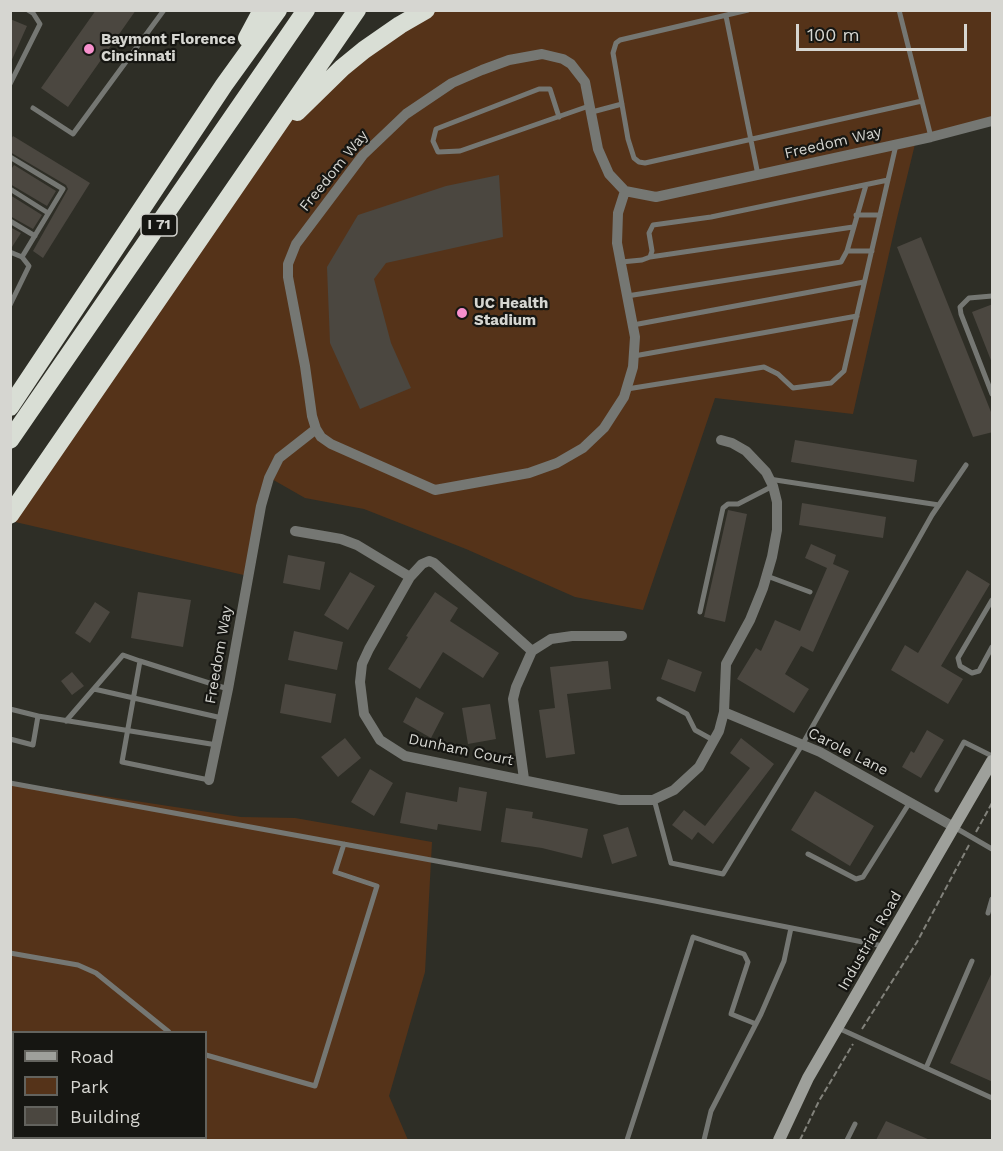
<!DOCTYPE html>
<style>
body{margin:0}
#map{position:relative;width:1003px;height:1151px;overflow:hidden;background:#2e2e26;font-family:"Work Sans",sans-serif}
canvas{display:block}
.frame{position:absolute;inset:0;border:12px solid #d6d6d1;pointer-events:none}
.legend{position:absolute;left:12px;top:1031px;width:195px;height:108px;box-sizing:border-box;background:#161612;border:2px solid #63635e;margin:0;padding:8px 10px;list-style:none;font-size:18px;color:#d6d6d1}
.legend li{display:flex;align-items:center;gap:12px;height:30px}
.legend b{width:30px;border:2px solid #63635e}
.scale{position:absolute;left:796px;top:24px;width:171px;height:27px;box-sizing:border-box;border:3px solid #d6d6d1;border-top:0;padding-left:8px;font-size:18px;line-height:21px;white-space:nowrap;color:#d6d6d1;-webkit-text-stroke:4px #161612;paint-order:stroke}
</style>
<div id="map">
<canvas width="1003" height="1151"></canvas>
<div class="frame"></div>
<ul class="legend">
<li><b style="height:8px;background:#9ea09b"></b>Road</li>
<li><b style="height:16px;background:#553319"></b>Park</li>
<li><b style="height:16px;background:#4b4740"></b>Building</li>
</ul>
<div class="scale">100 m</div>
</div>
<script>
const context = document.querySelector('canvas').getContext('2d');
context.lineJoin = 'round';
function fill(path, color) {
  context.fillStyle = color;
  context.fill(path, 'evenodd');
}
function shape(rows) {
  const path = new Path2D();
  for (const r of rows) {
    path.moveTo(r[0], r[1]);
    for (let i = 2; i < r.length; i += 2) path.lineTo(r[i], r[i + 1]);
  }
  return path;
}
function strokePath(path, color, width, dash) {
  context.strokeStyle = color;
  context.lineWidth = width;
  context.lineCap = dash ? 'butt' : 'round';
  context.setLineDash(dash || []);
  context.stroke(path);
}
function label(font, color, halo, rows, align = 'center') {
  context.font = font + ' "Work Sans",sans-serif';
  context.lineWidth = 4.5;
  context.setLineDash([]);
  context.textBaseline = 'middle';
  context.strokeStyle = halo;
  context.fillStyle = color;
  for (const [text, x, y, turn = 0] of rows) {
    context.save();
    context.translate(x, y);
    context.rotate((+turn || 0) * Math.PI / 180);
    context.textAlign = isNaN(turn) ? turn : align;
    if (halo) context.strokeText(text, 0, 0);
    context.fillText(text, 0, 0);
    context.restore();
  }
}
fill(shape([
 [426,11,992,11,992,121,916,140,897,218,853,414,715,398,643,610,575,597,466,549,364,509,305,498,270,478,248,576,11,521,266,142,342,68],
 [10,782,241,817,295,818,432,842,425,972,389,1096,408,1140,56,1140,55,1138,206,1138,206,1032,14,1032,13,1066,11,1065]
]), '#553319');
fill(shape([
 [96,10,136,10,68,107,41,88],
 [10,19,27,26,10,64],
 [13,136,90,183,43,258,33,251,68,189,66,185,10,152,10,141],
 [14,165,56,191,47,206,10,184,10,171],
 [499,175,503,237,386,263,374,279,391,343,411,388,360,409,330,343,327,267,358,215,446,186],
 [10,195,42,215,33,229,10,216],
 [10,227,21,233,12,247,10,247],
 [921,237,993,417,993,432,973,437,897,247],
 [993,304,993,363,992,363,972,312],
 [795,440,917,460,914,482,791,462],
 [802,503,886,517,883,538,799,525],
 [728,510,747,514,725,622,704,617],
 [811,544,836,555,833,564,849,571,813,652,801,646,785,674,809,689,794,713,737,679,756,648,761,651,775,620,800,631,827,568,805,558],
 [288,555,325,562,320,590,283,583],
 [967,570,990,584,941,666,963,679,948,704,891,670,905,645,918,653],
 [350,572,375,586,348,630,324,615],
 [138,592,191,600,183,647,131,638],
 [435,592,458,608,450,621,499,653,483,678,443,652,420,689,388,669,408,637,406,636],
 [95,602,110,612,90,643,75,633],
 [294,631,343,642,337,670,288,660],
 [668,659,702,672,695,692,661,679],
 [608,661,611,689,567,694,575,754,546,758,539,710,555,708,550,667],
 [72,672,84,686,72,695,61,681],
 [285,684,336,694,331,723,280,713],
 [416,697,444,713,431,738,403,722],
 [490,704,496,739,468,744,462,708],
 [927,730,944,740,921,778,902,767,911,751,914,753],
 [345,738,361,758,338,777,321,757],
 [741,738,774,764,713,844,698,832,692,840,672,825,684,810,705,826,750,768,730,753],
 [370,769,393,783,374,816,351,802],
 [459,787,487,792,481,831,438,824,437,830,400,823,406,792,457,802],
 [815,791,874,826,850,866,791,830],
 [506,808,533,812,532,818,588,829,582,858,542,848,501,842],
 [628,827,637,856,612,864,603,835],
 [993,970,993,1082,950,1063],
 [886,1121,930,1140,876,1140]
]), '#4b4740');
strokePath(shape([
 [976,832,992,803],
 [862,1029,917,942,969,845],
 [800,1140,819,1101,853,1044]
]), '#82827b', 2, [6, 3]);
strokePath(shape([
 [748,10,620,40,616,43,613,53,628,139,634,158,639,162,645,163,922,101],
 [899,10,931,137],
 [726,16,758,175],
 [10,84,40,24,33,13,28,10],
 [33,108,73,134,164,10],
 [592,112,622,104],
 [559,117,550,89,539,89,436,129,433,141,438,152,460,151,589,106],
 [10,157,63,189,22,257,29,266,10,305],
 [10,189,48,213],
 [856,215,880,215],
 [10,221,35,236],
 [847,251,866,185],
 [10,252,22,257],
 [650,257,853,227],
 [621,262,642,260,650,257,652,251,649,233,653,225,711,217,888,180],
 [627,296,841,262,847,251,872,251],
 [992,296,969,298,960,307,961,314,992,394],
 [633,325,864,282],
 [634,356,857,316],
 [627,389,764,367,778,374,793,388,831,383,844,371,896,145],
 [769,479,939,505],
 [767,576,810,592],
 [992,600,958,658,960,666,972,673,979,671,992,647],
 [700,612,723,508,728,504,738,504,773,486],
 [94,689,222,718],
 [659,699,687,714,695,730,713,740],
 [10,709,38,716,33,745,10,739],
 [38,716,217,745],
 [66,721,123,655,140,661],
 [209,780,122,762,140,661,228,689],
 [10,783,655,901,883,946],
 [937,790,964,742,992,756],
 [654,799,671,863,723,874,802,745,932,515,966,465],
 [954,827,992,849],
 [808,854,856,879,863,877,910,802],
 [988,913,992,899],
 [10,953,78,965,96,973,169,1032],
 [838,1028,992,1098],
 [206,1055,315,1086,377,886,335,872,344,844],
 [926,1068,972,961],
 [627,1140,693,937,744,954,748,962,731,1014,756,1024],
 [704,1140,711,1111,761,1014,784,961,791,928],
 [847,1140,855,1124]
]), '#757773', 5);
strokePath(shape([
 [316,429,321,437,331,444,435,490,529,473,557,463,583,448,604,428,624,397,633,367,635,337,617,243,618,213,625,191],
 [295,531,341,539,357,545,410,577],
 [532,651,434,563,429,561,422,564,410,577,369,649,362,664,360,682,364,714,380,740,405,756,620,800,653,800,674,790,699,767,719,731,724,712,726,664,750,620,763,588,772,557,777,530,777,502,773,486,766,472,746,451,732,443,721,440],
 [532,651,551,639,572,636,622,636],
 [724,712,820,752,954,827],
 [524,779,513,699,516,687,532,651],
 [209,780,228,689,261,506,269,478,279,458,316,429,312,416,305,366,288,277,288,264,296,244,363,155,406,114,452,83,482,70,509,60,542,54,563,59,571,64,585,82,598,149,609,174,625,191,656,197,931,137,992,121]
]), '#757773', 10);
strokePath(shape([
 [779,1140,808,1078,992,761]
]), '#9ea09b', 12);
strokePath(shape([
 [247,38,262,10],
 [297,112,342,68,364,50,400,25,426,10],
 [10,407,224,85,278,10],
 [10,440,306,10],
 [10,515,357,10]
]), '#d9ded5', 18);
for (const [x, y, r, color] of [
 [89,49,6,"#f790cd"],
 [462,313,6,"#f790cd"]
]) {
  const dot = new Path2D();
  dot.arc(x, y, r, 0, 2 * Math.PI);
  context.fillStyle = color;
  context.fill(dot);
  strokePath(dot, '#161612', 2);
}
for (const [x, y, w] of [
 [159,225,36]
]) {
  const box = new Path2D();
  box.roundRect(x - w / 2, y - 11, w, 22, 4.5);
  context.fillStyle = '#161612';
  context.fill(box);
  strokePath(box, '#d6d6d1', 1.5);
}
label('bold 14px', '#d6d6d1', null, [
 ["I 71",159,225]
]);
label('bold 15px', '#d6d6d1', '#161612', [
 ["Baymont Florence",101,40],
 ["Cincinnati",101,57],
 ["UC Health",474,304],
 ["Stadium",474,321]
], 'left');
label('15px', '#d6d6d1', '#161612', [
 ["Freedom Way",833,143,-13],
 ["Freedom Way",334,171,-51],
 ["Freedom Way",219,655,-80],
 ["Dunham Court",461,750,12],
 ["Carole Lane",848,752,27],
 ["Industrial Road",870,941,-60]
]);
</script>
